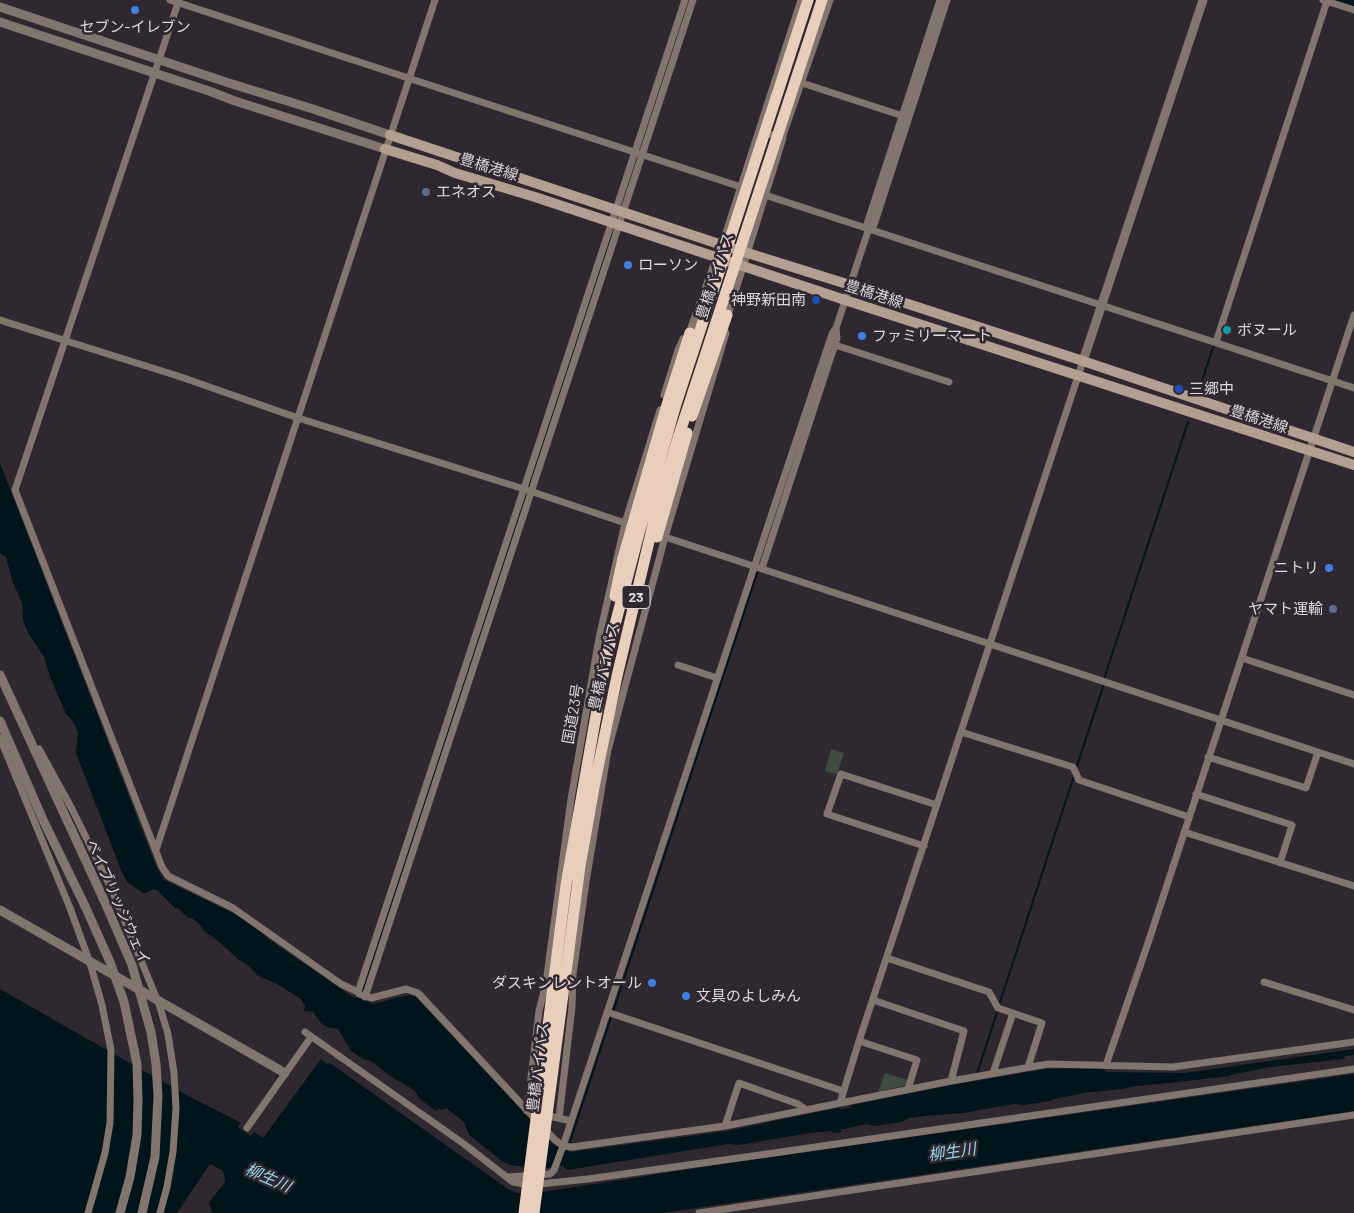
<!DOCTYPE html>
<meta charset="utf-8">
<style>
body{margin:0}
canvas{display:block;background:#302830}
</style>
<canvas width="1354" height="1213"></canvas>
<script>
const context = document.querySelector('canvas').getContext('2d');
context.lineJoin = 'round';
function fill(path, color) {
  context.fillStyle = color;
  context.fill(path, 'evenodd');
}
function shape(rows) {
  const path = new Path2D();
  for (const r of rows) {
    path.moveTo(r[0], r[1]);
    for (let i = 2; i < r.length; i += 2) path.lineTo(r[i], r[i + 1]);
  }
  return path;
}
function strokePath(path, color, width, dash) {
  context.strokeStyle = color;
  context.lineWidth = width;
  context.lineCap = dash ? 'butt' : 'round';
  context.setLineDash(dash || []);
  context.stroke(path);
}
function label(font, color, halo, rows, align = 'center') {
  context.font = font + ' Barlow,"Noto Sans JP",sans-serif';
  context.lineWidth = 5;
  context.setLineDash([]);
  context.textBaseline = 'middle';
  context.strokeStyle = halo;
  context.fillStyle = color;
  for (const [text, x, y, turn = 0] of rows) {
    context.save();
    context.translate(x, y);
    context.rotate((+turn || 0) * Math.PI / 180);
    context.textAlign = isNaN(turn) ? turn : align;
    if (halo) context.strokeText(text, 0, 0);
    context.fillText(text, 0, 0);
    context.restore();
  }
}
fill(shape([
 [831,749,844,753,837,774,825,771],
 [885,1073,908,1080,906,1085,878,1092]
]), '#3e4d3f');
fill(shape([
 [0,463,156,866,164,880,231,912,253,925,270,940,354,998,359,997,373,1004,404,996,410,995,416,997,555,1146,571,1152,727,1131,841,1107,839,1109,851,1108,851,1105,951,1085,1044,1069,1102,1068,1107,1072,1185,1073,1354,1049,1354,1055,1345,1056,1344,1059,1271,1067,1230,1075,1230,1076,1160,1084,1137,1086,1122,1089,1084,1093,1054,1099,1051,1101,1024,1105,1014,1104,963,1113,926,1116,909,1118,901,1122,875,1126,867,1124,844,1129,841,1129,841,1132,833,1133,832,1131,810,1133,739,1145,728,1144,568,1170,560,1165,551,1168,534,1168,511,1165,503,1162,469,1135,464,1122,446,1108,442,1110,438,1109,436,1111,421,1100,414,1090,390,1076,371,1061,363,1059,351,1051,338,1029,327,1027,321,1023,313,1012,304,1011,305,1006,301,999,277,984,258,976,249,966,239,960,218,941,204,931,199,924,192,918,188,918,178,908,176,909,157,890,153,889,146,893,143,893,127,882,121,870,76,753,78,732,72,720,66,714,50,677,44,657,28,633,23,620,22,603,12,580,6,557,0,553],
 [0,989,179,1091,241,1123,238,1127,251,1136,254,1132,263,1138,321,1059,328,1065,330,1063,508,1189,517,1193,530,1194,723,1164,1354,1074,1354,1111,662,1213,212,1213,209,1202,224,1184,225,1179,223,1171,210,1164,177,1213,0,1213]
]), '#00141b');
strokePath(shape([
 [1199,389,1214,345],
 [528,489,612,234],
 [1104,679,1188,422],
 [1076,769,1104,684],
 [362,992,527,493],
 [999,1005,1074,776],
 [613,1012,758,570],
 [977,1074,998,1009],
 [569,1145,611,1017]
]), '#00141b', 2);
strokePath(shape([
 [1339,0,1354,5]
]), '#00141b', 12);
strokePath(shape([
 [170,0,741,187],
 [179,0,15,490,162,867,168,876,233,908,341,984,358,992],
 [685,0,358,992,359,994,371,998,406,989,418,993,554,1139,563,1146,572,1147,725,1126,951,1081,1048,1064,1173,1067,1354,1042],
 [1323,0,1354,10],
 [802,83,903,116],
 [762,132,782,138,830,0],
 [765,195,1354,388],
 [869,228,874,225,947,0],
 [722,245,801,0],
 [0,320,181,377,298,418,524,489,634,526],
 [1216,342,1327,1],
 [832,344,949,382],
 [664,395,678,350,683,339],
 [656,534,1354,764],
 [762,568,837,338,836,328],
 [1242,658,1354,695],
 [678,665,717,678],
 [961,732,1073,767,1079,780,1189,817],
 [0,738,70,908],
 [39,749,72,809,111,888],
 [1208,757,1306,788,1318,752],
 [1196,794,1292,825,1280,863],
 [1184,832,1354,886],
 [924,846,827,814,841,774,937,805],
 [156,850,435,0],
 [887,958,989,992,998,1008,1042,1023,1028,1067],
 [1264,982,1354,1010],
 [365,997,693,0],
 [873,1000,964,1031,951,1081],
 [607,1012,843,1091],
 [305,1032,464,1144,513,1182,530,1185,588,1179,774,1153,1354,1069],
 [859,1041,917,1060,908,1089],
 [1106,1065,1148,943,1354,315],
 [993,1073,1013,1013],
 [840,1103,859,1041,1083,361],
 [527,1111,539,1011,546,983,571,799,599,638,625,523,660,410],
 [545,1115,571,1121],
 [559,1118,572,1007,573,974,586,882,608,750,665,537,726,333],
 [725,1126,739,1083,798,1104,805,1109],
 [247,1128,311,1037],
 [508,1177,550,1174,554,1170,563,1146,776,501,832,334,836,328,869,228,867,224,940,0],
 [699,1213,1354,1115]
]), '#82756d', 7);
strokePath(shape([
 [0,7,229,83,313,109,390,135],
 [0,22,209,91,235,101,385,149],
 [727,315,782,138],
 [690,333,722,245],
 [1083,361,1203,0],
 [0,675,103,898],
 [0,721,44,822,85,906],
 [0,910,285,1073]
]), '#82756d', 9);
strokePath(shape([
 [390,135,722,245,850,285,1083,361,1354,452],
 [385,149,437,165,455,173,535,197,845,300,1354,465]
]), '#b39f92', 10);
strokePath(shape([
 [666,408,690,333],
 [692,416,727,315]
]), '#eacebc', 11);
strokePath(shape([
 [111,888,159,1004,168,1034,174,1073,176,1108,173,1152,167,1187,160,1213],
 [70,908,90,963,102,1005,111,1050,110,1123,105,1153,88,1213]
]), '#82756d', 7);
strokePath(shape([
 [103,898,132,965,151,1032,156,1064,158,1096,155,1157,142,1213],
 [85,906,110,962,124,1002,137,1064,138,1100,137,1135,130,1177,120,1213]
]), '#82756d', 9);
strokePath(shape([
 [657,537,687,433],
 [615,596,623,558,666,408],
 [524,1213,566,885,606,659,639,533,676,404,808,0],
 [534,1213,580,866,595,782,617,676,656,512,678,438,822,0]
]), '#eacebc', 11);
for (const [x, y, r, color] of [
 [135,10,5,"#3f7fe0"],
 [426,192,5,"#5c6f8a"],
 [628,265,5,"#3f7fe0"],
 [816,300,5,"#1a4fb4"],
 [1227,330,5,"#0f9aa8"],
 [862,336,5,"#3f7fe0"],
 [1179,389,5,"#1a4fb4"],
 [1329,568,5,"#3f7fe0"],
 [1333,609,5,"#5c6f8a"],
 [652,983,5,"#3f7fe0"],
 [686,996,5,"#3f7fe0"]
]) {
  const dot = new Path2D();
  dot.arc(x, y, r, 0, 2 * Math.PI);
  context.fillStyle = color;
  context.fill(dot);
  strokePath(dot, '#302830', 2);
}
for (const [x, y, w] of [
 [636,597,28]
]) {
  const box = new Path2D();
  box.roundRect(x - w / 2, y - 11.5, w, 23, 4);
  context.fillStyle = '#302830';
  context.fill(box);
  strokePath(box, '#ded9de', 1);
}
label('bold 14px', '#ded9de', null, [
 ["23",636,597]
]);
label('15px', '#ded9de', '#302830', [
 ["セブン-イレブン",135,27,"center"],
 ["エネオス",436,192],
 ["ローソン",638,265],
 ["神野新田南",806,300,"right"],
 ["ボヌール",1237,330],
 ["ファミリーマート",872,336],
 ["三郷中",1189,389],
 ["ニトリ",1319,568,"right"],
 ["ヤマト運輸",1323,609,"right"],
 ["ダスキンレントオール",642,983,"right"],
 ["文具のよしみん",696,996]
], 'left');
label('15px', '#ded9de', '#302830', [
 ["豊橋港線",489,167,17],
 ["豊橋バイパス",715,276,-72],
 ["豊橋港線",874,294,18],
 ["豊橋港線",1259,419,18],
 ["豊橋バイパス",604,666,-77],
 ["国道23号",573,714,-80],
 ["ベイブリッジウェイ",118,902,66],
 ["豊橋バイパス",538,1067,-83]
]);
label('italic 16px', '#96d9ee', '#302830', [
 ["柳生川",952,1152,-8],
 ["柳生川",268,1178,24]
]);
</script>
